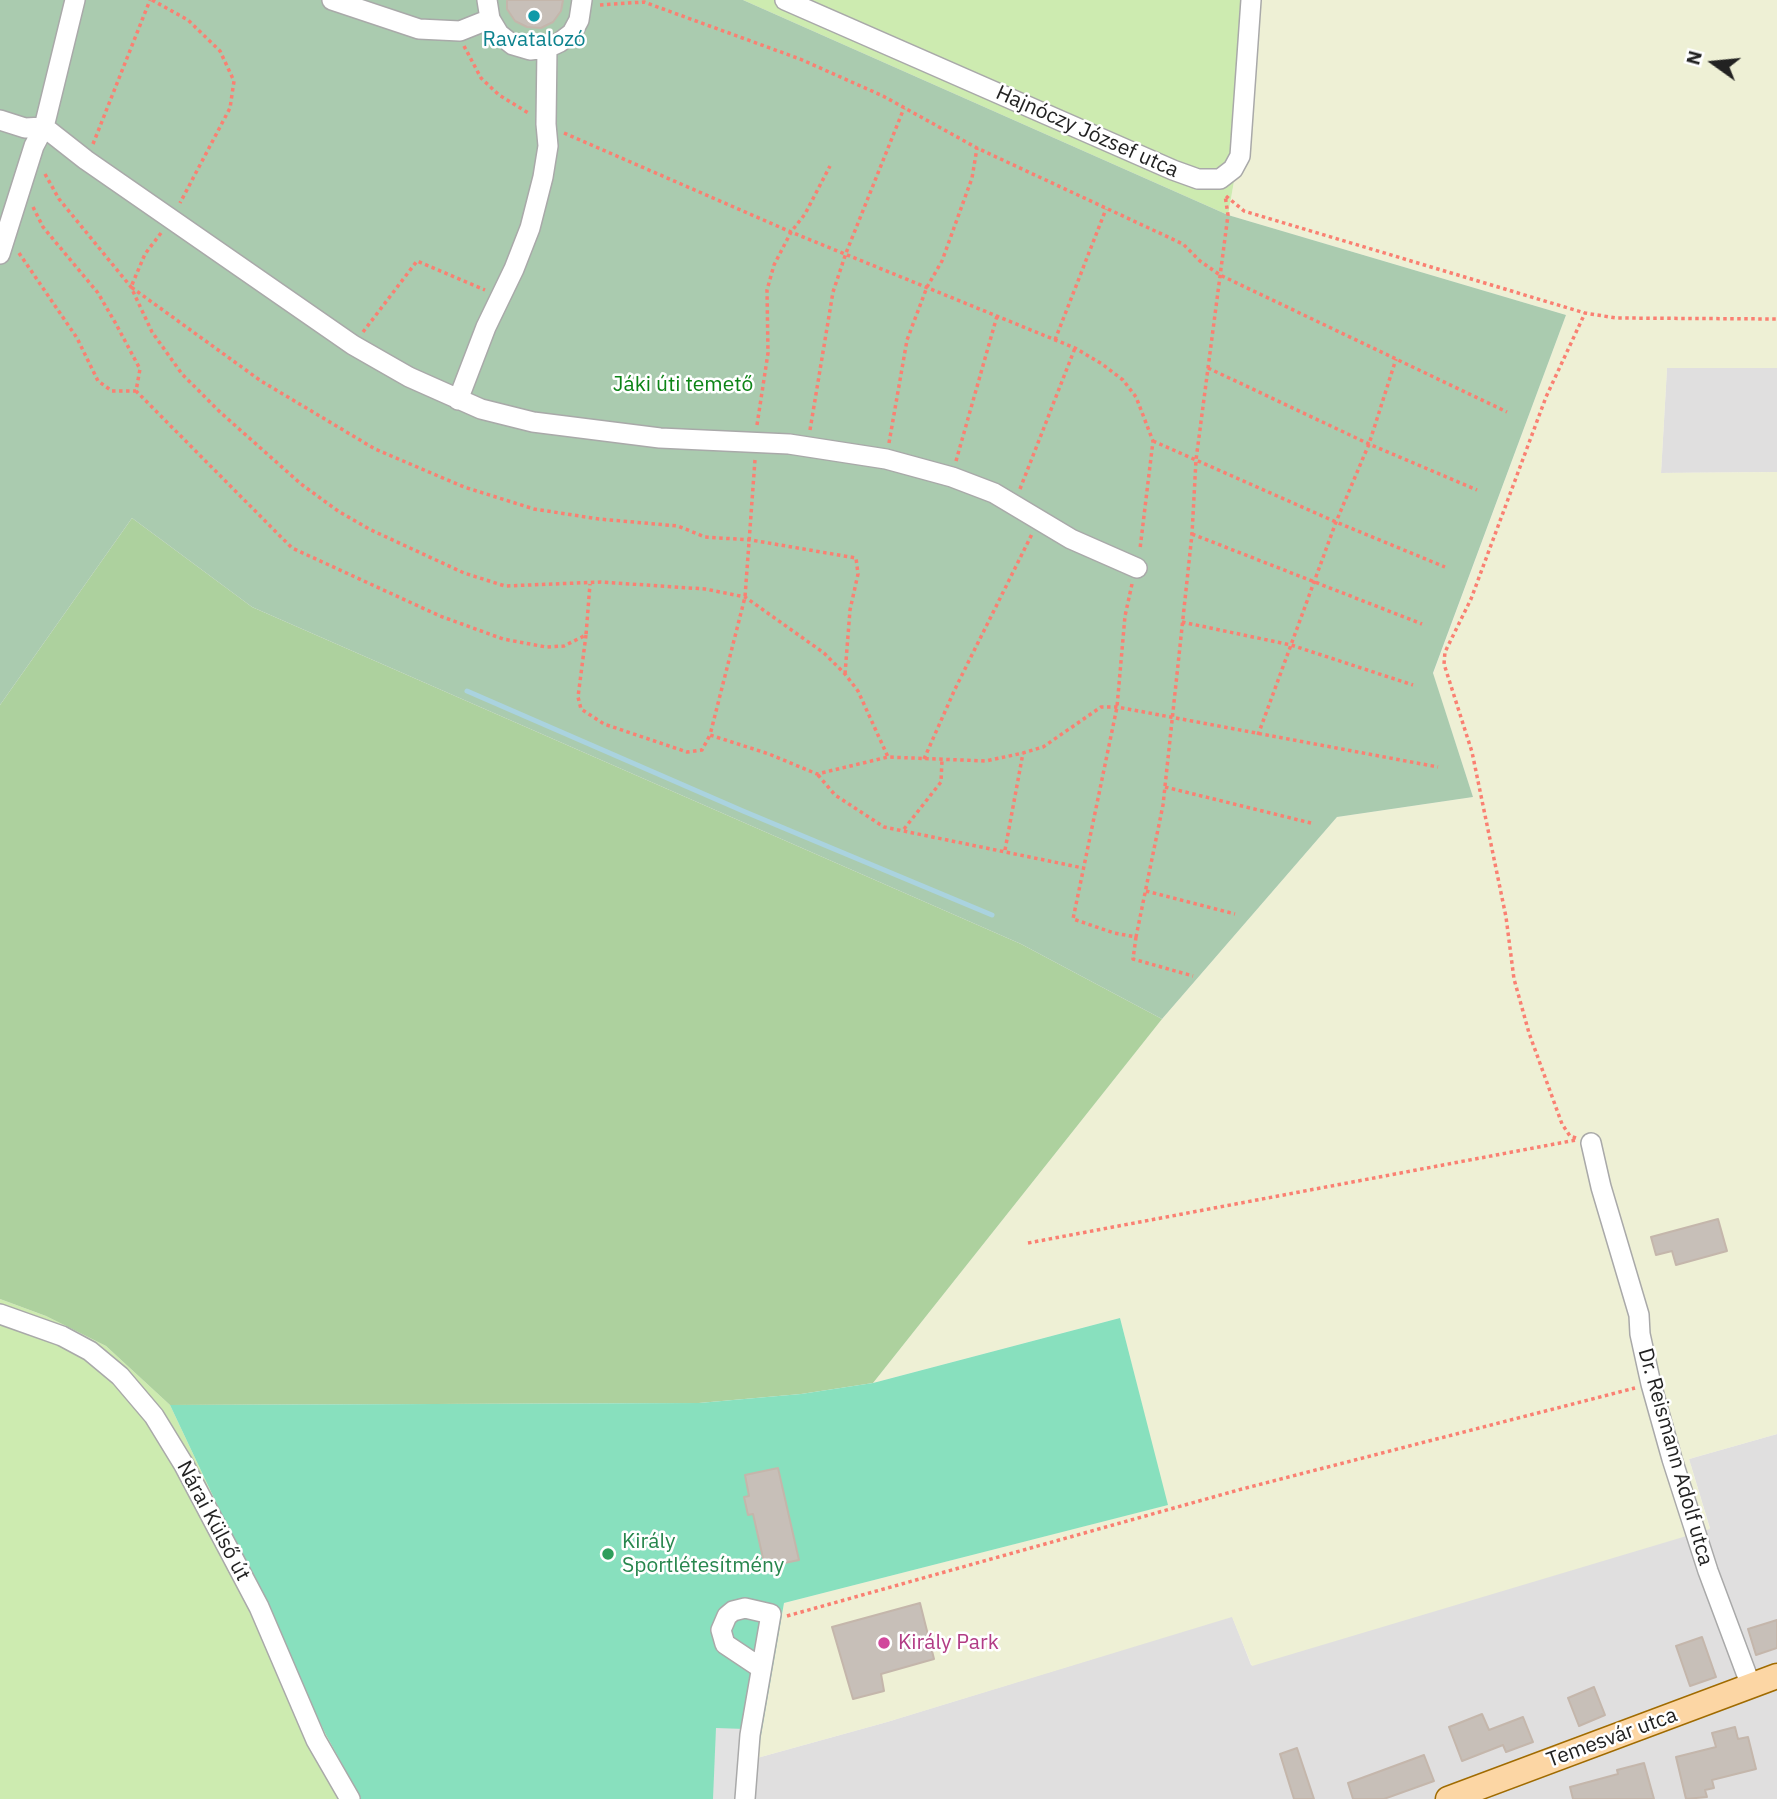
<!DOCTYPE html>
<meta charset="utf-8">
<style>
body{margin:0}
#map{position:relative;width:1777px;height:1799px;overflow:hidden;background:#f2efe9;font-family:"IBM Plex Sans",sans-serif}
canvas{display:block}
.north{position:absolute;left:1679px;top:28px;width:70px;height:70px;-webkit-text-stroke:5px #fff;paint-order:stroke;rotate:285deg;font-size:19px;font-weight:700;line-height:28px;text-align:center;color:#222}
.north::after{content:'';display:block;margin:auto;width:24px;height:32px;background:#222;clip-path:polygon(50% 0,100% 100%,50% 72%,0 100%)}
</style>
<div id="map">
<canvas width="1777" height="1799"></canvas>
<div class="north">N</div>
</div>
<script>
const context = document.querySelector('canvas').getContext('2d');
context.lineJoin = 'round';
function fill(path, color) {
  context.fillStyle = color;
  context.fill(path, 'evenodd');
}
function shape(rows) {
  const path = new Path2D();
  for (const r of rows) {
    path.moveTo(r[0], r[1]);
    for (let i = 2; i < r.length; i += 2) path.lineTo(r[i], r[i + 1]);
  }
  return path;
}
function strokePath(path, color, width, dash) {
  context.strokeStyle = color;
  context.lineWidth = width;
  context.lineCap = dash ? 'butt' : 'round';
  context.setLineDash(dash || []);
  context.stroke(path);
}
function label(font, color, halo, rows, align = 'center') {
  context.font = font + ' "IBM Plex Sans",sans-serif';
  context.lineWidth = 5;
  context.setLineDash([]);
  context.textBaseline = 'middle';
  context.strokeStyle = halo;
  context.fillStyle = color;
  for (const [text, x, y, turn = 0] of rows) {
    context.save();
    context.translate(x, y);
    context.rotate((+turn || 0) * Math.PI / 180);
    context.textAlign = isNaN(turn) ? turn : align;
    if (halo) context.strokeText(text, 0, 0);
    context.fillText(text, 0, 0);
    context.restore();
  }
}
fill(shape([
 [1667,368,1777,368,1777,472,1661,473],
 [1777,1434,1777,1799,755,1799,757,1758,887,1722,1232,1616,1251,1665,1710,1528,1689,1459]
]), '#e0dfdf');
fill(shape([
 [1251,0,1777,0,1777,368,1667,368,1661,473,1777,472,1777,1434,1689,1459,1710,1529,1252,1666,1232,1617,887,1722,757,1758,784,1603,1167,1505,1120,1318,873,1383,1162,1019,1337,817,1473,797,1433,674,1566,315,1228,215,1242,136]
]), '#eef0d5');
fill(shape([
 [743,0,1251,0,1242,136,1228,215],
 [0,1299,46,1316,106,1346,170,1405,325,1733,361,1799,0,1799]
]), '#cdebb0');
fill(shape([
 [132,518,252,607,1021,944,1162,1019,873,1383,801,1394,699,1403,170,1405,106,1346,46,1316,0,1299,0,705]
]), '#add19e');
fill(shape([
 [0,0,743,0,1228,215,1566,315,1433,673,1473,797,1337,817,1162,1019,1021,944,252,607,132,518,0,705]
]), '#aacbaf');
fill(shape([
 [1120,1318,1168,1505,784,1603,757,1758,755,1799,361,1799,325,1733,170,1405,699,1403,801,1394,873,1383]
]), '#88e0be');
fill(shape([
 [716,1728,745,1729,742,1799,713,1799]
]), '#e2e2e2');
strokePath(shape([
 [467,691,743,811,992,915]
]), '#aad3df', 5);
const building = shape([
 [507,0,563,0,561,11,553,22,541,28,527,27,515,21,507,9,507,0],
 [1718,1219,1727,1251,1676,1265,1672,1251,1656,1255,1651,1237,1718,1219],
 [778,1468,799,1560,765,1567,753,1514,748,1515,744,1497,749,1496,745,1475,778,1468],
 [920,1603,934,1659,881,1674,884,1691,853,1699,832,1627,920,1603],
 [1777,1620,1777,1648,1756,1655,1748,1629,1777,1620],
 [1702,1637,1716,1677,1690,1686,1676,1646,1702,1637],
 [1594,1687,1605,1715,1579,1726,1568,1698,1594,1687],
 [1482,1714,1489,1730,1523,1717,1533,1742,1506,1752,1503,1745,1462,1761,1449,1727,1482,1714],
 [1735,1727,1738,1739,1748,1737,1756,1769,1712,1780,1714,1788,1705,1790,1707,1797,1686,1799,1676,1757,1716,1747,1712,1733,1735,1727],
 [1297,1748,1314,1799,1294,1799,1280,1754,1297,1748],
 [1424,1755,1434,1781,1384,1799,1353,1799,1348,1783,1424,1755],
 [1644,1763,1654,1799,1573,1799,1570,1787,1618,1774,1617,1770,1644,1763]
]);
fill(building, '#c7bfb8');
strokePath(building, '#c4b6ab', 2);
const minor = shape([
 [75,0,44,127,86,160,353,345,409,377,481,409,533,422,660,438,789,444,886,459,952,477,994,493,1071,539,1137,568],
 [332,0,419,29,460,31,490,19],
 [487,0,490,19,499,34,513,45,530,50,547,48,560,42,572,33,579,20,582,0],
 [785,0,1173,170,1198,179,1220,179,1233,169,1240,156,1251,0],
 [0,120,25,128,44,127,34,146,0,254],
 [458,400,486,327,514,269,530,228,543,177,548,146,546,124,547,48],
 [1591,1143,1601,1187,1639,1315,1640,1334,1651,1384,1672,1459,1708,1571,1751,1686],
 [0,1314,62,1336,90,1351,120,1376,154,1416,184,1465,259,1607,316,1740,350,1799],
 [745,1799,750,1735,771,1614,745,1608,733,1611,727,1616,721,1630,725,1644,761,1668]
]);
const major = shape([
 [1448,1799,1777,1676]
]);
strokePath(minor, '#a9a9a9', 22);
strokePath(major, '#a06b00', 27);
strokePath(shape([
 [152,0,188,20,220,51,234,81,230,108,180,203],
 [600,5,644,2,800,59,883,96,977,148,1183,244,1200,261,1220,275,1507,412],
 [464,46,481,78,499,95,530,114],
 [564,133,791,232,1075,348,1102,364,1123,380,1136,397,1153,441,1140,549],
 [93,144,150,0],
 [45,174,59,199,131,287,152,332,182,374,220,412,301,484,338,511,369,529,464,573,505,586,601,582,705,589,745,597,824,653,845,674,858,691,888,757],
 [1226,196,1244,211,1585,313,1616,318,1777,319],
 [33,207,43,227,98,293,116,324,140,369,136,391,292,548,440,616,503,639,546,647,564,646,586,635,590,584],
 [161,233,145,254,131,287,261,381,375,449,464,487,534,509,599,519,678,526,705,537,751,540,856,558,858,574,850,610,845,674],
 [19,253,77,338,98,381,112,391,136,391],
 [363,332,417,261,485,290],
 [1055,340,1106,209],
 [1208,368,1369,444,1477,490],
 [757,425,768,353,767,290,774,265,791,232,805,214,830,166],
 [810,430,833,292,846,253,904,108],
 [1153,441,1336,522,1445,567],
 [889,443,907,340,927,287,942,261,972,178,977,148],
 [755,460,745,597,710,735,769,754,817,774,888,757,986,761,1023,753,1043,747,1101,707,1117,707,1438,767],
 [956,461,997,316],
 [1020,489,1075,348],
 [1192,534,1422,624],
 [1132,584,1125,616,1117,707,1073,919,1114,933,1136,937,1163,805,1192,534,1196,460,1228,215,1225,195],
 [1182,622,1291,645,1413,685],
 [586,635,578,697,581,709,604,724,687,752,702,750,710,735],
 [1258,735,1336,522,1369,444,1396,359],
 [924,759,955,689,1032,534],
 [818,775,835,795,884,827,1083,868],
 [1165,787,1311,823],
 [904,829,941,782,942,760],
 [1005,850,1023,753],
 [1146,891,1235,914],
 [1136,937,1133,959,1193,976],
 [1576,1138,1570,1136,1562,1124,1529,1033,1514,979,1506,917,1472,752,1444,664,1445,652,1471,599,1546,397,1585,313],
 [1028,1243,1576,1140],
 [787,1616,1242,1489,1635,1388]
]), '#fa8072', 3.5, [3.5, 3.5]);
strokePath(minor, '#fff', 19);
strokePath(major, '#fcd6a4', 24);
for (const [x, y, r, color] of [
 [534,16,7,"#0f9aa8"],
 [608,1554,7,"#2e9e5b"],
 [884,1643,7,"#d1479c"]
]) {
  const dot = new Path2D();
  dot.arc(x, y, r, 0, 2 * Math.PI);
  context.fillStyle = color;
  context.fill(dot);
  strokePath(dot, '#fff', 2.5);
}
label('21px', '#0d838f', '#fff', [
 ["Ravatalozó",534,40]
]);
label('21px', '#222', '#fff', [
 ["Hajnóczy József utca",1087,132,24],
 ["Dr. Reismann Adolf utca",1675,1457,74],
 ["Nárai Külső út",213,1521,62],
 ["Temesvár utca",1612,1738,-20]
]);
label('21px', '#0c8416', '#fff', [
 ["Jáki úti temető",683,385]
]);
label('21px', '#27864d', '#fff', [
 ["Király",622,1542],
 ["Sportlétesítmény",622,1566]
], 'left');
label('21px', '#b23c85', '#fff', [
 ["Király Park",898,1643]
], 'left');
</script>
